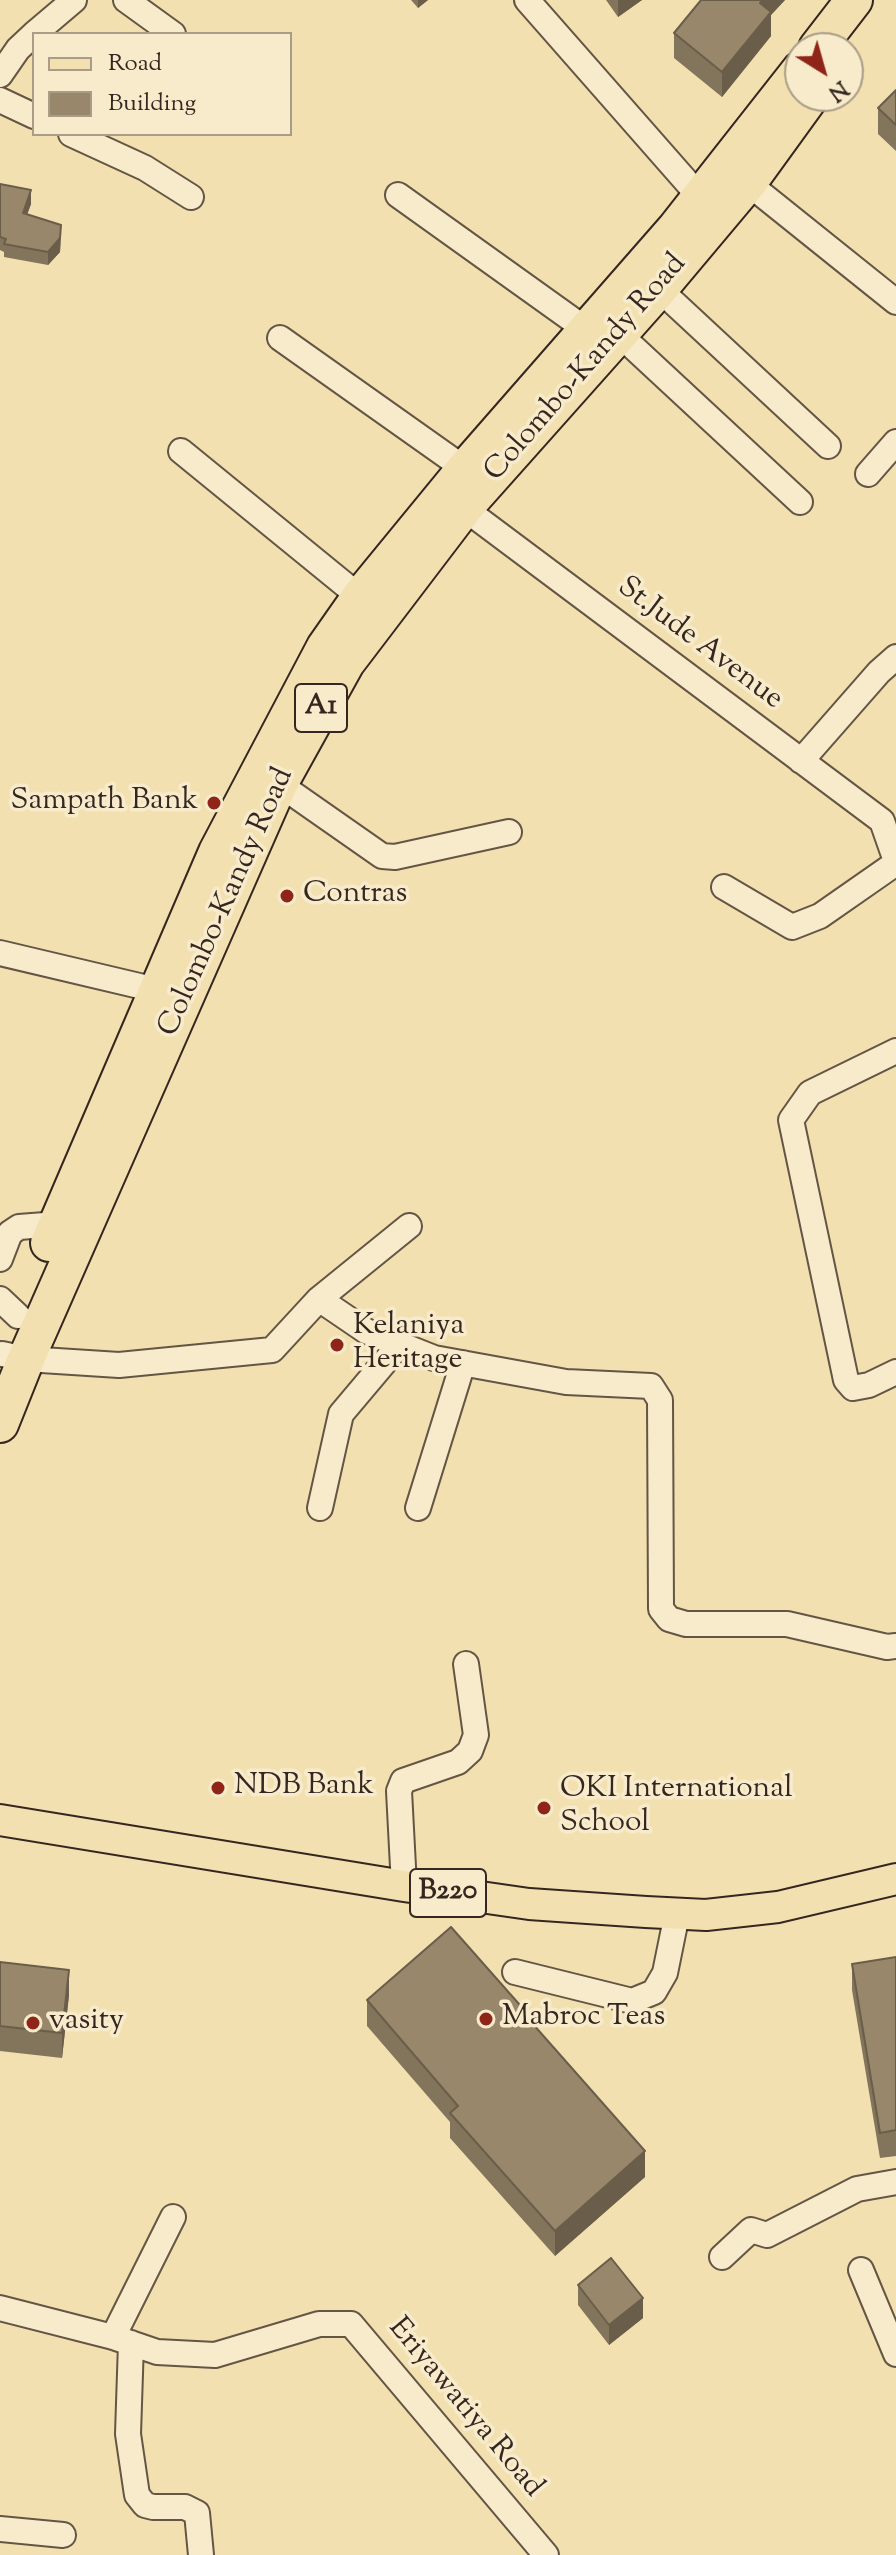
<!DOCTYPE html>
<style>
body{margin:0}
#map{position:relative;width:896px;height:2555px;overflow:hidden;background:#f3e0b1;font-family:"Sorts Mill Goudy",serif}
canvas{display:block}
.legend{position:absolute;left:32px;top:32px;width:260px;height:104px;box-sizing:border-box;background:#f7ebcc;border:2px solid #a99d87;margin:0;padding:10px 14px;list-style:none;font-size:24px;color:#352720}
.legend li{display:flex;align-items:center;gap:16px;height:40px}
.legend b{width:40px;border:2px solid #a99d87}
.north{position:absolute;left:784px;top:32px;width:80px;height:80px;box-sizing:border-box;background:#f7ebcc;border:2px solid #a99d87;border-radius:50%;rotate:143deg;font-size:22px;font-weight:700;line-height:32px;text-align:center;color:#352720}
.north::after{content:'';display:block;margin:auto;width:28px;height:36px;background:#8f2418;clip-path:polygon(50% 0,100% 100%,50% 72%,0 100%)}
</style>
<div id="map">
<canvas width="896" height="2555"></canvas>
<ul class="legend">
<li><b style="height:10px;background:#f3e0b1"></b>Road</li>
<li><b style="height:22px;background:#98876b"></b>Building</li>
</ul>
<div class="north">N</div>
</div>
<script>
const context = document.querySelector('canvas').getContext('2d');
context.lineJoin = 'round';
function shape(rows) {
  const path = new Path2D();
  for (const r of rows) {
    path.moveTo(r[0], r[1]);
    for (let i = 2; i < r.length; i += 2) path.lineTo(r[i], r[i + 1]);
  }
  return path;
}
function strokePath(path, color, width, dash) {
  context.strokeStyle = color;
  context.lineWidth = width;
  context.lineCap = dash ? 'butt' : 'round';
  context.setLineDash(dash || []);
  context.stroke(path);
}
function fill(path, color) {
  context.fillStyle = color;
  context.fill(path, 'evenodd');
}
function label(font, color, halo, rows, align = 'center') {
  context.font = font + ' "Sorts Mill Goudy",serif';
  context.lineWidth = 7;
  context.setLineDash([]);
  context.textBaseline = 'middle';
  context.strokeStyle = halo;
  context.fillStyle = color;
  for (const [text, x, y, turn = 0] of rows) {
    context.save();
    context.translate(x, y);
    context.rotate((+turn || 0) * Math.PI / 180);
    context.textAlign = isNaN(turn) ? turn : align;
    if (halo) context.strokeText(text, 0, 0);
    context.fillText(text, 0, 0);
    context.restore();
  }
}
const minor = shape([
 [126,0,173,34],
 [527,0,700,197],
 [34,34,74,0],
 [0,75,18,49,34,34],
 [0,100,34,116],
 [71,134,145,168,191,197],
 [739,176,896,302],
 [398,195,588,331],
 [659,289,828,446],
 [619,334,800,502],
 [280,338,465,469],
 [181,451,360,597],
 [868,474,896,442],
 [453,500,882,821,896,861],
 [801,761,879,672,896,657],
 [279,784,382,856,395,857,509,832],
 [724,887,792,927,820,916,896,863],
 [0,953,169,993],
 [896,1051,810,1093,791,1120,846,1380,853,1388,869,1385,896,1372],
 [0,1259,10,1233,19,1227,58,1224],
 [0,1299,18,1316],
 [319,1299,366,1331,434,1358,566,1382,651,1386,660,1400,661,1609,669,1619,686,1624,787,1624,887,1647,896,1646],
 [2,1354,26,1359,119,1365,272,1350,319,1299,409,1226],
 [320,1508,341,1414,400,1344],
 [418,1508,463,1363],
 [404,1886,399,1791,403,1781,458,1762,470,1751,476,1735,466,1664],
 [515,1972,632,2001,654,1992,665,1973,677,1914],
 [722,2257,751,2230,767,2235,857,2189,896,2182],
 [861,2270,896,2354],
 [0,2308,113,2337,157,2352,215,2355,319,2324,351,2324,546,2555],
 [113,2337,173,2217],
 [131,2343,128,2434,137,2495,145,2505,153,2507,185,2507,197,2513,201,2555],
 [0,2529,63,2535]
]);
const major = shape([
 [0,1820,404,1886,529,1904,646,1912,706,1915,778,1907,896,1879]
]);
const highway = shape([
 [817,48,854,0],
 [49,1243,217,852,325,647,360,597,465,469,675,229,800,70],
 [0,1424,26,1359,279,784,346,663,464,508,659,289,748,183,811,96]
]);
strokePath(minor, '#645544', 28);
strokePath(major, '#352720', 34);
strokePath(highway, '#352720', 40);
strokePath(minor, '#f7ebcc', 24);
strokePath(major, '#f3e0b1', 30);
strokePath(highway, '#f3e0b1', 36);
fill(shape([
 [411,0,428,0,418,8],
 [606,0,642,0,618,17],
 [701,0,785,0,771,15,771,36,722,97,674,58,674,33],
 [896,90,896,151,878,134,878,108],
 [0,184,31,204,27,214,61,238,60,252,48,265,4,257,4,252,0,250],
 [896,1957,896,2156,880,2158,852,1990,852,1964],
 [0,1962,69,1995,62,2058,0,2051],
 [367,2000,534,2025,645,2177,555,2256,450,2138,450,2122,367,2026],
 [578,2285,643,2318,609,2345,578,2305]
]), '#83745c');
fill(shape([
 [418,0,428,0,418,8],
 [618,0,642,0,618,17],
 [763,0,785,0,771,15,771,36,722,97,722,72],
 [31,190,31,204,23,226,23,213],
 [61,225,60,252,48,265,48,252],
 [69,1970,69,1995,62,2058,62,2033],
 [645,2151,645,2177,555,2256,555,2231],
 [643,2298,643,2318,609,2345,609,2325]
]), '#6a5e4b');
const building = shape([
 [701,0,763,0,760,3,771,12,722,72,674,33,701,0],
 [896,90,896,125,878,108,896,90],
 [0,184,31,190,23,213,61,225,60,238,48,252,4,244,6,239,0,237,0,184],
 [451,1927,534,2021,532,2023,645,2151,555,2231,450,2113,458,2106,367,2000,451,1927],
 [896,1957,896,2130,880,2133,852,1964,896,1957],
 [0,1962,69,1970,62,2033,0,2026,0,1962],
 [611,2258,643,2298,609,2325,578,2285,611,2258]
]);
fill(building, '#98876b');
strokePath(building, '#6a5e4b', 2);
for (const [x, y, r, color] of [
 [214,803,8,"#8f2418"],
 [287,896,8,"#8f2418"],
 [337,1345,8,"#8f2418"],
 [218,1788,8,"#8f2418"],
 [544,1808,8,"#8f2418"],
 [486,2019,8,"#8f2418"],
 [33,2023,8,"#8f2418"]
]) {
  const dot = new Path2D();
  dot.arc(x, y, r, 0, 2 * Math.PI);
  context.fillStyle = color;
  context.fill(dot);
  strokePath(dot, '#f7ebcc', 3);
}
for (const [x, y, w] of [
 [321,708,52],
 [448,1893,76]
]) {
  const box = new Path2D();
  box.roundRect(x - w / 2, y - 24, w, 48, 6);
  context.fillStyle = '#f7ebcc';
  context.fill(box);
  strokePath(box, '#352720', 2);
}
label('bold 28px', '#352720', null, [
 ["A1",321,708],
 ["B220",448,1893]
]);
label('30px', '#352720', '#f7ebcc', [
 ["Colombo-Kandy Road",587,369,-49],
 ["St.Jude Avenue",699,645,37],
 ["Colombo-Kandy Road",228,903,-66],
 ["Eriyawatiya Road",464,2409,50]
]);
label('30px', '#352720', '#f7ebcc', [
 ["Sampath Bank",198,803,"right"],
 ["Contras",303,896],
 ["Kelaniya",353,1328],
 ["Heritage",353,1362],
 ["NDB Bank",234,1788],
 ["OKI International",560,1791],
 ["School",560,1825],
 ["Mabroc Teas",502,2019],
 ["vasity",49,2023]
], 'left');
</script>
